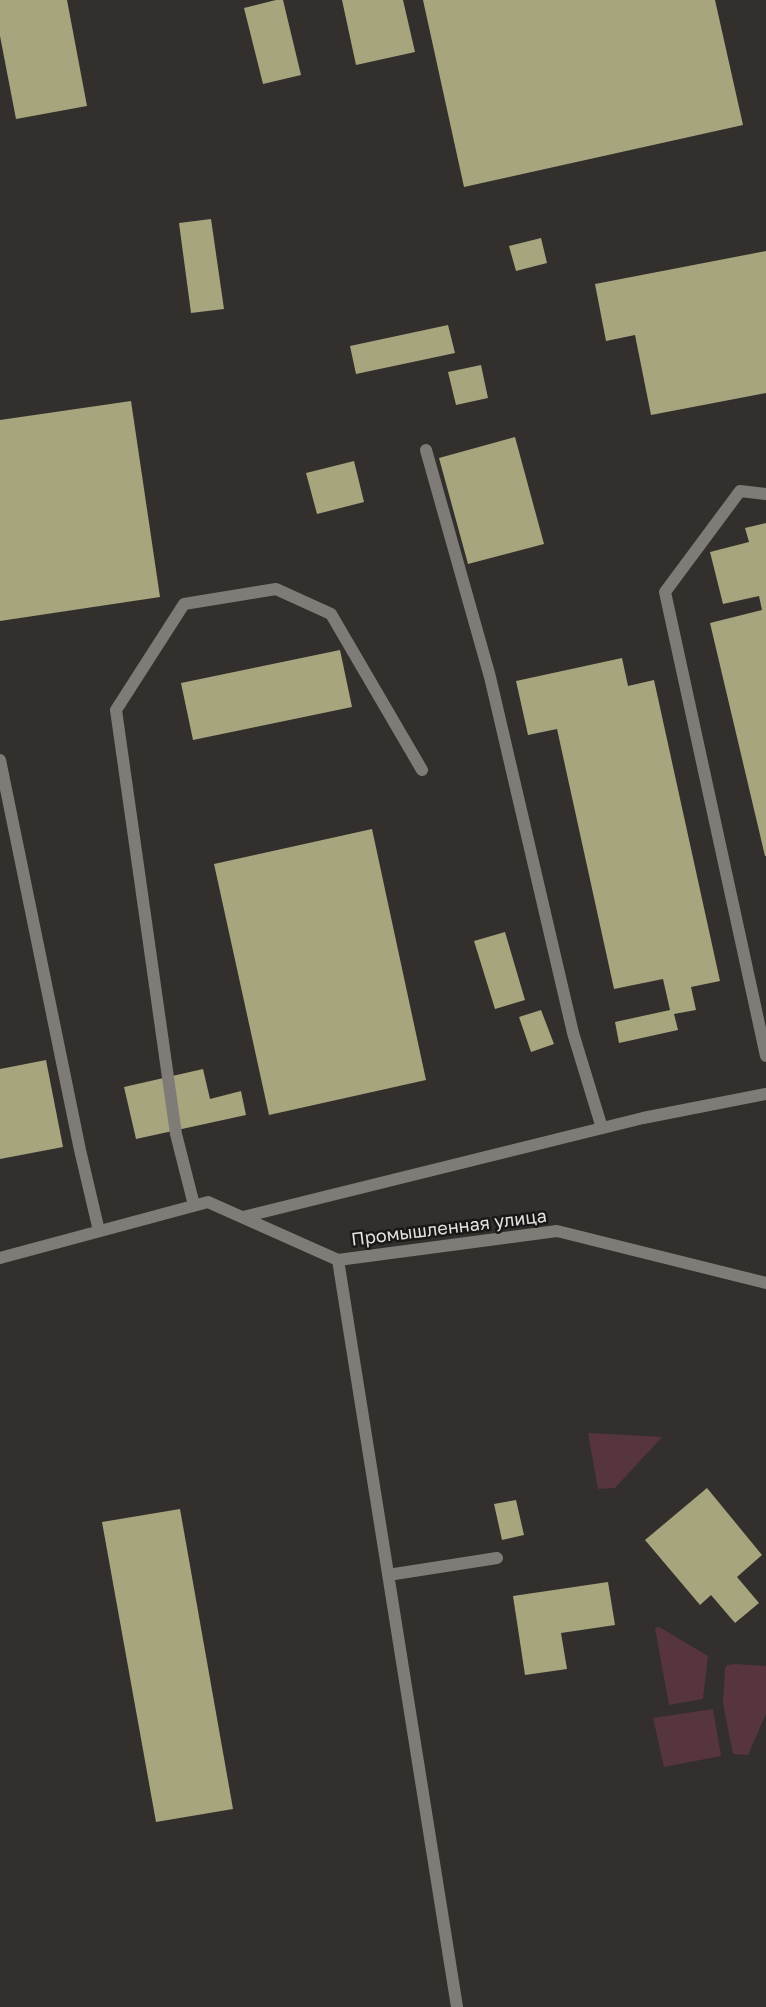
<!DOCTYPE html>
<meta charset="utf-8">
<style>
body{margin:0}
canvas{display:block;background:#322f2c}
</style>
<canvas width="766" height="2007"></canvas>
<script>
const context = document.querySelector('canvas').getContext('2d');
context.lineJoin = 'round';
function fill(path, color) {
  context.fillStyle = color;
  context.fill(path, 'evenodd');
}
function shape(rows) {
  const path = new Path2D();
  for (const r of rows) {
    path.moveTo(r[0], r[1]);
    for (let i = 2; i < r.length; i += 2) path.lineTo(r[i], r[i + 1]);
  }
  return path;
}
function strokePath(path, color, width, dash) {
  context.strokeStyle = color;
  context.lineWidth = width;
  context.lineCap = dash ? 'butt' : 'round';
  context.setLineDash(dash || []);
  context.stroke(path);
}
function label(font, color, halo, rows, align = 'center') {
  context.font = font + ' "Golos Text",sans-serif';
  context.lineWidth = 5;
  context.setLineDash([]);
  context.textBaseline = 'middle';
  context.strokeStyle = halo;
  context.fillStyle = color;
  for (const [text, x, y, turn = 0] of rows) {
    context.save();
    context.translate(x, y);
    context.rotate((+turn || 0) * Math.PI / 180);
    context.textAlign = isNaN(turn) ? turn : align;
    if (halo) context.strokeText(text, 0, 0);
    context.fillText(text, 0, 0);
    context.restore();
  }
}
fill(shape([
 [588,1433,662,1437,615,1488,598,1489],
 [659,1627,708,1656,703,1699,669,1705,655,1628],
 [736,1664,766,1666,766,1714,748,1755,733,1754,723,1703,725,1669,727,1665],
 [713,1709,721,1756,664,1767,653,1718]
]), '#56353c');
fill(shape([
 [0,0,67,0,87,106,16,119,0,36],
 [276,0,283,0,301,75,263,84,244,8],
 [342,0,403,0,415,52,356,65],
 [423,0,715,0,743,125,464,187],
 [211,219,224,309,191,313,179,223],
 [541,238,547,263,516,271,509,246],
 [766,251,766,393,651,415,635,335,606,341,595,284],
 [448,325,455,353,356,374,350,346],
 [481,365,488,398,456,405,448,372],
 [131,401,160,597,0,621,0,420],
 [515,437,544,544,468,564,439,458],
 [354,461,364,502,317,514,306,473],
 [766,523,766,856,765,856,710,623,762,610,759,596,723,604,710,552,749,542,745,528],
 [340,650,352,707,193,740,181,683],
 [622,658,628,686,654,680,720,981,691,987,696,1010,674,1014,678,1030,619,1043,615,1022,670,1010,663,979,614,989,557,729,528,735,516,681],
 [372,829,426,1080,269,1115,214,864],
 [505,932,525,1000,495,1009,474,941],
 [541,1010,554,1044,531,1052,519,1017],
 [46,1060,63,1147,0,1159,0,1069],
 [203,1069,210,1099,241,1091,246,1115,136,1139,124,1087],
 [707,1488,762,1555,737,1577,759,1603,735,1623,711,1595,700,1605,645,1540],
 [516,1500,524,1535,502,1540,494,1504],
 [180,1509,233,1809,156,1822,102,1522],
 [608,1582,615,1625,561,1633,567,1669,525,1675,513,1596]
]), '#a6a57d');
strokePath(shape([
 [426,450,490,677,573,1033,602,1128],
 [766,494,740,491,665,592,766,1056],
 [0,760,80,1150,99,1231],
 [194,1205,176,1134,116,710,184,604,276,589,331,614,422,770],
 [243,1217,643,1118,766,1094],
 [0,1258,208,1202,338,1260,557,1231,766,1283],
 [338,1260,457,2007],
 [388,1575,497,1558]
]), '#7f7c78', 12);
label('18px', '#e4e2e0', '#191816', [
 ["Промышленная улица",449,1228,-7]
]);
</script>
